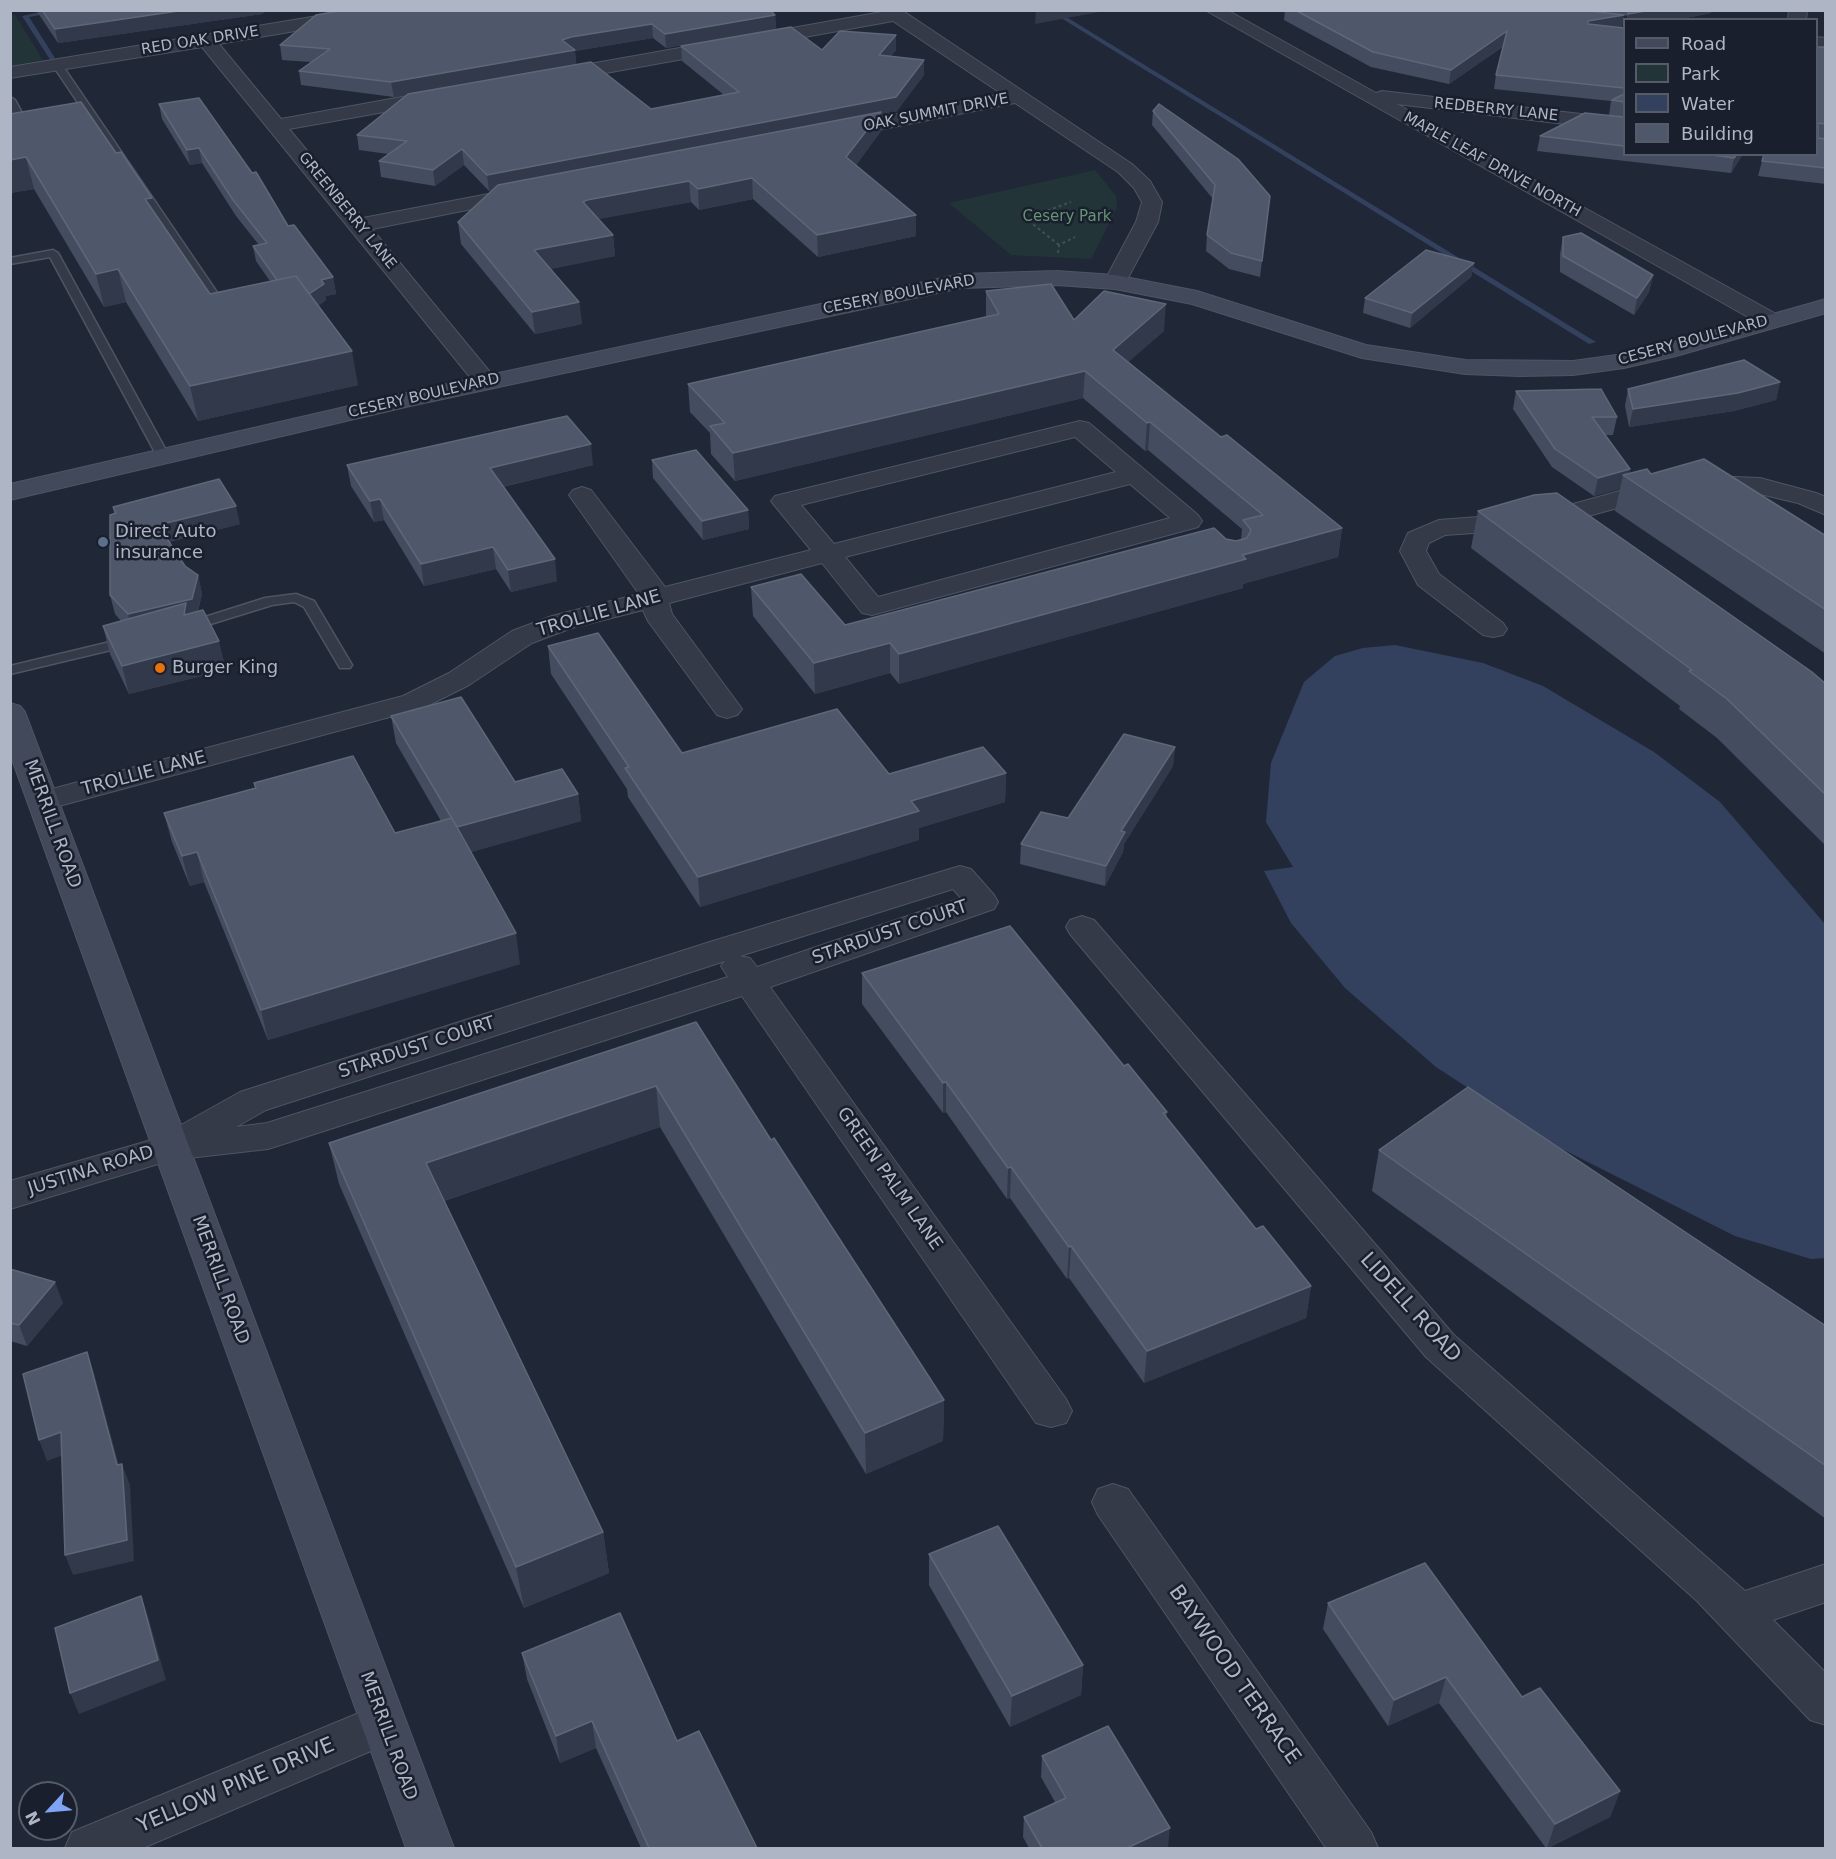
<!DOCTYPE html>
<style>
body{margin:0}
#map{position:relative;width:1836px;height:1859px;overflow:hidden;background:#202837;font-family:"DejaVu Sans",sans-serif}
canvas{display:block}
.frame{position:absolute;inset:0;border:12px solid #aeb5c4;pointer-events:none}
.legend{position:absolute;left:1623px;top:18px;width:195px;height:138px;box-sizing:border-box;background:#191f2c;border:2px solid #555b69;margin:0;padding:8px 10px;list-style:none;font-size:18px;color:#aeb5c4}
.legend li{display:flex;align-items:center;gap:12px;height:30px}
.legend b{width:30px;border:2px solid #555b69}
.north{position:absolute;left:18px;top:1781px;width:60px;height:60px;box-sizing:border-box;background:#191f2c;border:2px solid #555b69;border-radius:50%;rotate:244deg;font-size:16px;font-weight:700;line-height:24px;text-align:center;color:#aeb5c4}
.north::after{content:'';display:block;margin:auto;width:21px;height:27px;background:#81a3f6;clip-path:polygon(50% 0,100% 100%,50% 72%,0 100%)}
</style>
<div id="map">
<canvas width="1836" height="1859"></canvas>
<div class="frame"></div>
<ul class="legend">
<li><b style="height:8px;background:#42495b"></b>Road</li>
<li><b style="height:16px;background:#223438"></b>Park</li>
<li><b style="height:16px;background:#34415e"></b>Water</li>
<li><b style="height:16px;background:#4f586a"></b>Building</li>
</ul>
<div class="north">N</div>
</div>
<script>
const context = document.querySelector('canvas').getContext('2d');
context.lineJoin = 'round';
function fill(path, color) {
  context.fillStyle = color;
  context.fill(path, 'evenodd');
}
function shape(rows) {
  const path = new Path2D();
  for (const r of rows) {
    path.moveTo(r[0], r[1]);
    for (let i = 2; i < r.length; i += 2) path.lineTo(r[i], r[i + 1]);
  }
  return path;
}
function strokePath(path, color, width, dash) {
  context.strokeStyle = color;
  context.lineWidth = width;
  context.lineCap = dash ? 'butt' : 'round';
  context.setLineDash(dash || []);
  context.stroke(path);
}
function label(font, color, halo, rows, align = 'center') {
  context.font = font + ' "DejaVu Sans",sans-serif';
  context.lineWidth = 5;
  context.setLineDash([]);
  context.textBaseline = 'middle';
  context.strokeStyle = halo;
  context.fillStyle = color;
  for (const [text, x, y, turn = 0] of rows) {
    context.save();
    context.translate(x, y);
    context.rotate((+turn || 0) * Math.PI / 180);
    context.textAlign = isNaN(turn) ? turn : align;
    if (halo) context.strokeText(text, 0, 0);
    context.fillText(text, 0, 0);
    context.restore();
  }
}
fill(shape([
 [15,15,43,60,11,66,11,16],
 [1095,170,1116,196,1117,207,1091,259,1011,255,949,203]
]), '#223438');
fill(shape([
 [1395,645,1483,663,1543,686,1654,752,1720,802,1825,924,1825,1258,1811,1259,1735,1236,1562,1149,1436,1067,1345,988,1291,923,1264,871,1293,867,1266,822,1271,763,1304,682,1335,656,1363,648]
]), '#34415e');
fill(shape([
 [50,10,66,10,29,17,55,58,52,60,49,58,22,16,50,10],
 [1048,10,1055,10,1596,342,1589,344,1048,10]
]), '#34415e');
const service = shape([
 [54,62,60,62,229,310,227,312,219,312,52,64,54,62],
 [10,97,15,100,28,124,26,126,18,124,10,110,10,97],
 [53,250,58,253,169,456,167,459,159,459,157,456,50,257,10,264,10,258,53,250],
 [296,594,314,601,352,665,350,668,340,668,304,607,294,602,272,605,188,631,181,627,183,624,265,598,296,594],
 [131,637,138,641,136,644,10,674,10,666,131,637]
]);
const minor = shape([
 [354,10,397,10,389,15,219,44,281,119,440,90,447,92,449,96,447,100,440,102,289,129,363,218,525,187,532,189,535,193,532,197,372,229,494,377,498,382,494,387,486,389,478,387,202,47,10,78,10,67,354,10],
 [881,10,903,11,1132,164,1150,181,1162,202,1158,222,1123,287,1115,289,1107,287,1104,282,1136,222,1142,202,1134,188,1118,172,1015,103,837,138,830,136,827,132,830,128,837,126,1002,94,893,21,556,82,549,80,547,76,549,72,556,70,882,12,881,10],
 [1205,10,1227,10,1376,93,1382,91,1624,119,1624,131,1397,104,1778,315,1781,320,1778,325,1770,327,1762,325,1205,10],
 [1789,10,1807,10,1806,20,1788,20,1789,10],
 [1816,37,1826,38,1826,48,1816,47,1816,37],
 [1080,421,1089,423,1198,515,1202,521,1198,527,872,615,862,613,822,563,669,603,672,614,742,709,737,715,727,718,717,715,648,621,643,610,572,628,532,643,469,685,423,708,44,810,33,808,29,801,33,794,403,696,449,673,512,631,552,616,639,594,569,495,573,490,582,487,591,490,665,587,811,550,771,501,775,496,1080,421],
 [1075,437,1116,472,834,544,801,505,1075,437],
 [1130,484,1170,518,878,597,845,557,1130,484],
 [1708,476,1760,478,1816,493,1826,497,1826,515,1798,503,1760,494,1708,492,1668,494,1545,528,1445,535,1429,543,1426,551,1439,574,1503,623,1507,629,1503,635,1493,637,1483,635,1418,585,1400,551,1408,533,1439,520,1544,512,1667,478,1708,476],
 [960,866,971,869,994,895,998,902,994,909,770,987,1066,1399,1072,1411,1066,1423,1051,1427,1036,1423,742,996,268,1149,171,1160,10,1209,10,1181,158,1138,240,1092,713,941,960,866],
 [953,889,961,898,757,967,750,958,740,956,953,889],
 [725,961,721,966,728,977,267,1123,236,1127,266,1110,725,961],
 [1082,916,1094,920,1454,1335,1745,1591,1826,1564,1826,1602,1773,1620,1826,1673,1826,1725,1810,1720,1697,1601,1426,1357,1070,934,1066,927,1070,920,1082,916],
 [1113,1484,1128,1489,1371,1832,1378,1848,1326,1848,1098,1515,1092,1502,1098,1489,1113,1484],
 [383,1703,399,1709,406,1724,399,1739,143,1848,65,1848,72,1832,383,1703]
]);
const secondary = shape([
 [1056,271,1115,275,1197,291,1366,345,1465,360,1573,361,1624,354,1663,345,1826,299,1826,313,1676,356,1624,368,1573,375,1520,376,1465,374,1362,358,1192,304,1115,289,1056,285,961,288,410,406,10,500,10,484,410,392,961,274,1056,271],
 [10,703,20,706,25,712,454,1848,406,1848,10,754,10,703]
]);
strokePath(service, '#4e5562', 3);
strokePath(minor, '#4e5562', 2);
strokePath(secondary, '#4e5562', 2);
strokePath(shape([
 [1059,245,1029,221,1035,215,1071,202],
 [1058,253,1059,245,1075,237]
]), '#405156', 2, [3, 3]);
fill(service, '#343a48');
fill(minor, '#343a48');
fill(secondary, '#42495b');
fill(shape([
 [36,10,267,10,262,14,58,43],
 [1285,10,1582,10,1624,28,1624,117,1609,115,1611,101,1494,89,1496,75,1504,46,1449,84,1371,67,1284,20],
 [1589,10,1712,10,1711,13,1676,20,1627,20,1627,16,1624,15],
 [775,15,776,29,666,48,653,38,575,51,576,64,394,97,301,85,299,71,311,62,282,60,280,45],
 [681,46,822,50,896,50,891,56,924,75,896,112,881,115,881,131,856,165,916,236,818,257,753,199,699,210,691,202,598,219,613,235,615,256,550,269,579,302,582,324,535,334,461,244,458,222,492,191,489,191,464,165,435,186,381,177,379,161,388,154,359,150,357,135,651,109,724,95,682,61],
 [1816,47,1826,47,1826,184,1758,176,1762,161],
 [159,104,288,226,333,277,336,294,326,296,326,300,318,306,358,385,198,421,126,302,104,307,34,189,10,193,10,114,155,213,210,294,270,281,256,261,253,246,259,245,236,216,202,163,190,165,162,119],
 [1153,111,1270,196,1260,277,1229,269,1206,251,1207,235,1213,199,1152,125],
 [1624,117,1624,154,1743,154,1731,173,1537,151,1540,136],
 [1563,237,1653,275,1649,292,1634,315,1560,272,1560,254],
 [1474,263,1471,277,1410,328,1363,313,1365,298],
 [986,291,1074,320,1164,331,1128,362,1221,437,1342,528,1338,557,1243,584,1243,588,899,684,890,673,815,694,753,616,751,587,845,625,1226,539,1236,541,1241,540,1242,529,1148,450,1145,451,1083,398,735,481,711,454,710,433,690,412,688,384,986,317],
 [1780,382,1776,400,1734,411,1629,427,1625,406,1628,389],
 [1516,391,1617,417,1613,435,1605,435,1630,469,1629,473,1651,474,1826,536,1826,654,1615,511,1620,489,1594,496,1552,467,1513,409],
 [652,460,748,510,749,529,703,540,653,478],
 [347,465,593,465,503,487,557,581,511,592,496,569,424,586,384,520,374,522,351,486],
 [113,507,240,524,169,542,185,566,198,575,202,594,198,611,226,670,129,694,110,654,103,626,121,621,115,614,110,595,114,513],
 [1478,511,1826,684,1826,846,1717,738,1679,709,1680,706,1471,548],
 [548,646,682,753,889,774,1006,773,1005,802,919,828,919,840,700,907,628,797,627,789,551,674],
 [391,716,515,782,578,794,581,821,471,852,520,964,268,1040,204,882,190,886,172,842,164,813,255,788,254,783,395,833,441,821,396,743],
 [1175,747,1173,766,1124,844,1123,852,1105,886,1020,864,1021,844,1068,818],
 [862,973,1124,1066,1167,1112,1166,1118,1256,1229,1311,1286,1306,1318,1144,1383,1069,1278,1067,1279,1010,1198,1007,1199,946,1112,943,1113,862,1004],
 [696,1022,771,1140,944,1400,943,1441,866,1474,660,1127,444,1201,603,1532,609,1573,524,1608,339,1184,329,1143],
 [1379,1150,1826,1326,1826,1519,1372,1191],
 [10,1269,63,1303,27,1346,10,1341],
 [929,1554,1083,1665,1081,1695,1010,1727,929,1585],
 [1328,1603,1522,1697,1620,1791,1610,1817,1548,1848,1546,1848,1439,1703,1388,1726,1323,1629],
 [522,1653,677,1741,757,1848,641,1848,596,1748,560,1763,527,1679],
 [1042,1756,1168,1848,1029,1848,1023,1837,1024,1817,1055,1802,1041,1777]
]), '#444d5f');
fill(shape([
 [185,10,267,10,262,14,58,43,55,29],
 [1039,10,1110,10,1035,24,1036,11],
 [1651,10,1712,10,1711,13,1676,20,1627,20,1628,14],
 [775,15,776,29,666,48,665,34],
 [1624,15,1622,29,1586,35,1588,21],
 [652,24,653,38,575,51,576,64,394,97,391,82,571,37],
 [1507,31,1505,45,1449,84,1451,70],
 [896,35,896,50,879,70,879,55],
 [924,60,924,75,896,112,881,115,881,131,846,178,846,157,878,116,489,191,487,175],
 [199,148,202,163,190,165,187,150],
 [462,149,464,165,435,186,433,170],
 [1737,154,1743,154,1731,173,1734,158],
 [26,157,34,189,10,193,10,160],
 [752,178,753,199,699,210,698,189],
 [689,181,691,202,589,221,583,202,587,200],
 [152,198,159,229,145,199],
 [916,215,916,236,818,257,817,235],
 [613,235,615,256,537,272,534,250],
 [1474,263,1471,277,1410,328,1412,313],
 [118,269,126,302,104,307,96,274],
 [1653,275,1649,292,1634,315,1637,298],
 [333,277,336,294,326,296,326,300,311,311,308,295,321,280],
 [579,302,582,324,535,334,532,312],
 [1166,304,1164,331,1111,377,1113,350],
 [352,351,358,385,198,421,190,386],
 [1085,371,1083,398,735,481,733,453],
 [1780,382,1776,400,1734,411,1629,427,1633,409],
 [1150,422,1148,450,1145,451,1147,423],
 [591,444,593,465,493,489,490,468],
 [1630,469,1628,478,1623,475,1620,489,1594,496,1598,478],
 [380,499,384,520,374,522,370,501],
 [236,506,240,524,163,543,158,525],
 [748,510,749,529,703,540,702,521],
 [1342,528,1338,557,1243,584,1243,588,899,684,899,654],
 [493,547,496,569,424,586,421,564],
 [555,559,557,581,511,592,508,570],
 [198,575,202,594,196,618,133,633,128,614],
 [219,641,226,670,129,694,122,666],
 [890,643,890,673,815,694,814,663],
 [1175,747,1173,766,1124,844,1123,852,1105,886,1106,866,1121,831],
 [1006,773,1005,802,919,828,919,840,700,907,698,877,911,801],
 [578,794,581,821,461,855,457,827],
 [197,852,204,882,190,886,182,856],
 [516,933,520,964,268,1040,261,1010],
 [946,1082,946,1112,943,1113,943,1083],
 [656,1086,660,1127,434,1204,426,1163],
 [1011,1167,1010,1198,1007,1199,1008,1168],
 [1071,1246,1069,1278,1067,1279,1069,1247],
 [55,1282,63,1303,27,1346,19,1325],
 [1311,1286,1306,1318,1144,1383,1147,1351],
 [87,1352,94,1373,123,1480,122,1464,130,1485,134,1561,73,1575,65,1555,117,1465],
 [944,1400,943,1441,866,1474,865,1433],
 [61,1432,69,1453,47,1461,39,1440],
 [603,1532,609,1573,524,1608,516,1567],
 [141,1596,148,1616,166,1680,79,1714,70,1693],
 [1083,1665,1081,1695,1010,1727,1012,1696],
 [1446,1677,1439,1703,1388,1726,1394,1700],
 [592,1721,596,1748,560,1763,556,1736],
 [1620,1791,1610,1817,1547,1848,1555,1824],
 [1170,1828,1168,1848,1127,1848]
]), '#31394a');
const building = shape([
 [42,10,185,10,55,29,42,10],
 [344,10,770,10,775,15,665,34,652,24,571,37,562,40,575,50,391,82,299,71,330,49,280,45,316,15,344,10],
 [1295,10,1582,10,1624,15,1588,21,1588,24,1624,28,1624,88,1496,75,1507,31,1451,70,1373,52,1295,10],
 [1629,10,1651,10,1628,14,1629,10],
 [791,27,822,50,840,31,896,35,879,55,924,60,896,97,487,175,462,149,433,170,379,161,407,141,357,135,408,94,591,62,651,109,739,92,681,46,791,27],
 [1816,47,1826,47,1826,124,1818,123,1818,138,1826,139,1826,168,1762,161,1764,154,1816,154,1816,47],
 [1624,94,1624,102,1612,100,1624,94],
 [199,98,252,173,256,172,288,226,294,225,333,277,321,280,324,284,309,294,296,276,277,280,253,246,267,243,233,200,199,148,187,150,159,104,199,98],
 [81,102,116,153,121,152,131,167,152,198,145,199,210,294,296,276,352,351,190,386,118,269,96,274,26,157,10,160,10,114,81,102],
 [1159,104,1238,159,1270,196,1262,261,1231,253,1207,235,1215,185,1153,111,1159,104],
 [881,112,846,157,916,215,817,235,752,178,698,189,689,181,587,200,583,202,613,235,534,250,579,302,532,312,458,222,498,185,881,112],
 [1585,113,1624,117,1624,146,1540,136,1585,113],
 [1705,154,1737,154,1734,158,1705,154],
 [1581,233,1653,275,1637,298,1563,256,1563,237,1581,233],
 [1426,250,1474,263,1412,313,1365,298,1426,250],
 [1051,284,1074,320,1104,291,1166,304,1113,350,1221,437,1227,435,1342,528,1242,555,1246,559,899,654,890,643,814,663,751,587,801,574,845,625,1214,528,1226,539,1236,541,1247,538,1251,530,1243,520,1263,515,1150,422,1147,423,1085,371,733,453,710,426,725,423,688,384,999,314,986,291,1051,284],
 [1744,360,1780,382,1738,393,1633,409,1628,389,1744,360],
 [1601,389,1617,417,1592,417,1630,469,1598,478,1555,449,1516,391,1601,389],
 [567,416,591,444,490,468,555,559,508,570,493,547,421,564,380,499,370,501,347,465,567,416],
 [696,450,748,510,702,521,652,460,696,450],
 [1704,459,1826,536,1826,610,1623,475,1647,469,1651,474,1704,459],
 [219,479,236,506,158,525,185,566,198,575,192,599,128,614,110,595,110,515,116,513,113,507,219,479],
 [1557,493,1812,672,1826,684,1826,795,1727,699,1689,671,1692,670,1478,511,1534,495,1557,493],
 [186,603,184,615,203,610,219,641,122,666,103,626,186,603],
 [598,633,682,753,837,709,889,774,983,747,1006,773,911,801,919,811,698,877,625,768,629,767,548,646,598,633],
 [461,697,515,782,562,769,578,794,457,827,391,716,461,697],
 [1124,734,1175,747,1121,831,1125,832,1106,866,1021,844,1041,812,1068,818,1124,734],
 [353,756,395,833,452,818,516,933,261,1010,197,852,182,856,164,813,256,788,254,783,353,756],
 [1010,926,1124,1066,1128,1064,1167,1112,1163,1113,1256,1229,1263,1226,1311,1286,1147,1351,1071,1246,1069,1247,1011,1167,1008,1168,946,1082,943,1083,862,973,1010,926],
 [696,1022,771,1140,774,1138,944,1400,865,1433,656,1086,426,1163,603,1532,516,1567,329,1143,696,1022],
 [1468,1087,1826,1326,1826,1466,1379,1150,1468,1087],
 [10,1269,55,1282,19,1325,10,1323,10,1269],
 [87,1352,117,1465,122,1464,127,1540,65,1555,61,1432,39,1440,23,1374,87,1352],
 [998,1526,1083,1665,1012,1696,929,1554,998,1526],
 [1425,1563,1522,1697,1540,1688,1620,1791,1555,1824,1446,1677,1394,1700,1328,1603,1425,1563],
 [141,1596,158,1660,70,1693,55,1628,141,1596],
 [620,1613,677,1741,699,1731,757,1848,649,1848,592,1721,556,1736,522,1653,620,1613],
 [1108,1726,1170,1828,1127,1848,1042,1848,1024,1817,1066,1798,1042,1756,1108,1726]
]);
fill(building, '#4f586a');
strokePath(building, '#5e6778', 1.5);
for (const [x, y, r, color] of [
 [103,542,6,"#5c6f8a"],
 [160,668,6,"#e8710a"]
]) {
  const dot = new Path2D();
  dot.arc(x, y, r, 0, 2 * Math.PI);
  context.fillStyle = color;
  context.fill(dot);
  strokePath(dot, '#191f2c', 2);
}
label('15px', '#aeb5c4', '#191f2c', [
 ["RED OAK DRIVE",200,41,-9],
 ["REDBERRY LANE",1496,110,6],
 ["OAK SUMMIT DRIVE",936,113,-11],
 ["MAPLE LEAF DRIVE NORTH",1492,165,29],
 ["GREENBERRY LANE",347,211,51],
 ["CESERY BOULEVARD",899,295,-11],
 ["CESERY BOULEVARD",1693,341,-15],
 ["CESERY BOULEVARD",424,396,-13]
]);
label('15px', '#669475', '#191f2c', [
 ["Cesery Park",1067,217]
]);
label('18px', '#aeb5c4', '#191f2c', [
 ["Direct Auto",115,532],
 ["insurance",115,553],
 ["Burger King",172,668]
], 'left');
label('18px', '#aeb5c4', '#191f2c', [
 ["TROLLIE LANE",599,614,-16],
 ["TROLLIE LANE",144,774,-15],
 ["MERRILL ROAD",52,824,70],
 ["STARDUST COURT",890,933,-19],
 ["STARDUST COURT",417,1048,-18],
 ["JUSTINA ROAD",91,1171,-17],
 ["GREEN PALM LANE",889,1179,55],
 ["MERRILL ROAD",220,1280,70],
 ["MERRILL ROAD",388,1736,70]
]);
label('21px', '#aeb5c4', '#191f2c', [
 ["LIDELL ROAD",1410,1308,48],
 ["BAYWOOD TERRACE",1234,1675,55],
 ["YELLOW PINE DRIVE",236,1786,-23]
]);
</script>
